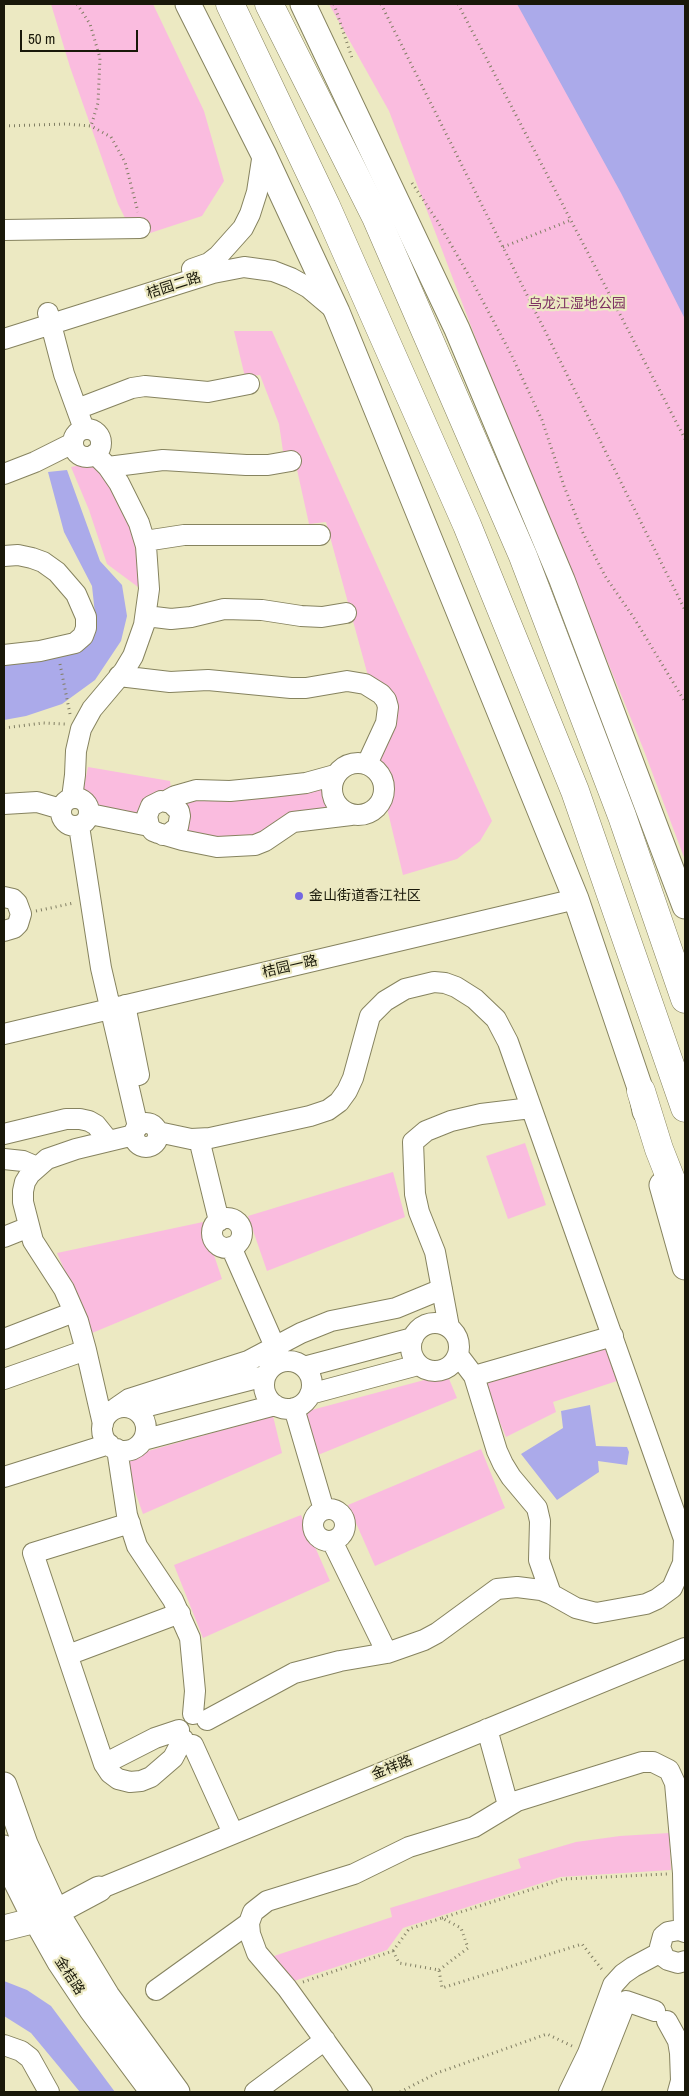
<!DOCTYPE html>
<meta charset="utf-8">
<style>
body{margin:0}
#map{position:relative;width:689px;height:2096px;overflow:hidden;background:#ece9c2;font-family:"Archivo Narrow",sans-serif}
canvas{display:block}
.frame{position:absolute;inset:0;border:5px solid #191809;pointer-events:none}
.scale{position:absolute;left:20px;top:30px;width:118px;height:22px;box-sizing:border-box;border:2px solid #191809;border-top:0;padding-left:6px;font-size:15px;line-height:18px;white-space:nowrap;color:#191809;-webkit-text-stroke:4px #ece9c2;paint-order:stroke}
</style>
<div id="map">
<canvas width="689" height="2096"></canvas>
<div class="frame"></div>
<div class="scale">50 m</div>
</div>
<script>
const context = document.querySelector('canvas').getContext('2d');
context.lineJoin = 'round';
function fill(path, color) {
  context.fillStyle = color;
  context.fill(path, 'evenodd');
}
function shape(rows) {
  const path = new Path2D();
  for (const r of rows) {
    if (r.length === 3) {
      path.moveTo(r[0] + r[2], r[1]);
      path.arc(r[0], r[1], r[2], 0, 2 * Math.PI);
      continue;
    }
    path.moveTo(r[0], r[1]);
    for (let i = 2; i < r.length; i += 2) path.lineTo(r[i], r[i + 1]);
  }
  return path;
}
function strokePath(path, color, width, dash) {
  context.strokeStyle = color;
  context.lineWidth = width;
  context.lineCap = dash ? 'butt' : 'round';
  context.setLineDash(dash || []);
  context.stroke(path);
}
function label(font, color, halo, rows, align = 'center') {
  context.font = font + ' "Archivo Narrow","Noto Sans SC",sans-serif';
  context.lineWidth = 4.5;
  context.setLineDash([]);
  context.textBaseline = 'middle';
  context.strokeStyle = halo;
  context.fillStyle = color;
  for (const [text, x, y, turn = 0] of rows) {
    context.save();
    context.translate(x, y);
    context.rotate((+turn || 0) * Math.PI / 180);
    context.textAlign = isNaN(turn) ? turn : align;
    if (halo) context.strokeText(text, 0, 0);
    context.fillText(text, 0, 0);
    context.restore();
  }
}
fill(shape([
 [51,4,153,4,204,111,224,181,202,216,135,238,118,204,70,67],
 [329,4,535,4,685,284,685,860,643,748,487,368,389,111],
 [234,331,272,331,492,821,480,841,457,859,403,875,387,808,389,804,389,785,387,774,378,766,378,758,396,718,368,676,326,522,309,524,294,456,284,458,279,424,260,375,245,377],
 [91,463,111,479,136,536,140,564,138,587,107,564,89,510,71,467],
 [88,767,170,781,171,789,142,819,94,808,91,799,82,795],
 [329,782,327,795,331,809,265,834,229,842,186,832,178,802],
 [525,1143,546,1205,508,1219,486,1156],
 [393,1172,405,1217,267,1271,248,1216],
 [203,1222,222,1279,92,1333,57,1253],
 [611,1344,623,1379,553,1402,556,1412,506,1437,483,1382],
 [447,1374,457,1398,318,1455,304,1412],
 [273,1416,282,1453,143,1514,123,1458],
 [481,1449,505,1508,375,1566,348,1505],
 [301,1515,330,1581,203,1638,174,1565],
 [669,1833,671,1870,560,1877,403,1928,387,1950,288,1983,271,1957,392,1917,390,1908,521,1868,518,1859,576,1842,620,1836]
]), '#fabcdf');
fill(shape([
 [517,4,685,4,685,319,621,193],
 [67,470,100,561,122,585,127,616,121,641,95,680,62,704,26,716,4,720,4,664,87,640,95,614,92,586,64,532,48,472],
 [590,1405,596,1446,627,1447,629,1452,627,1465,598,1461,599,1472,557,1500,521,1454,563,1428,561,1411],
 [4,1981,27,1990,51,2006,115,2092,80,2092,31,2033,4,2016]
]), '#abaaea');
const minor = shape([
 [4,230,140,228],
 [192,269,209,263,218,256,243,228,250,214,257,192,263,153],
 [48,313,64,374,84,429],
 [4,339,213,273,244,267,273,271,291,278,309,288,334,309],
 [77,409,132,388,145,386,208,392,249,384],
 [87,443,14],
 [108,467,163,460,246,465,268,465,291,461],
 [4,474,35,462,73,443],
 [145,541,184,535,320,535],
 [4,556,18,555,32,558,43,562,57,572,76,594,86,617,86,628,83,636,75,643,40,651,4,655],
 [146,616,171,619,191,617,224,609,262,610,301,616,322,617,346,613],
 [119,676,170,682,208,680,291,688,306,688,347,681,365,684,381,694,386,700,388,707,386,723,367,764],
 [358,789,26],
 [75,812,14],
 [72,798,75,775,76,751,81,729,92,709,124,671,133,656,144,625,149,589,146,546,139,523,119,483,108,467,95,454],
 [166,801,175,796,196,790,230,791,271,787,306,783,335,775],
 [4,804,37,802,61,809],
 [90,814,149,826],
 [79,826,101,968,138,1127],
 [163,835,169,834,178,827,180,816,179,811,171,803,161,801,151,806,147,816,149,826,153,831,158,833,182,840,217,847,255,845,265,841,293,822,351,815],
 [4,897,13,899,17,903,21,914,18,924,14,928,4,931],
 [125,1005,139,1075],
 [4,1034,576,899],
 [146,1135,12],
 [158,1132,191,1139,210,1138,310,1116,328,1110,339,1102,347,1091,353,1078,370,1016,385,1001,405,989,434,982,445,983,456,987,475,999,496,1019,508,1042,684,1539,683,1563,672,1588,657,1599,646,1604,596,1613,576,1608,551,1594,541,1590,517,1587,497,1589,437,1633,424,1640,387,1653,340,1661,294,1673,207,1720],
 [4,1134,66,1119,80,1119,89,1121,96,1125,108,1140],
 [199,1139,219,1221],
 [4,1159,23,1161,37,1167],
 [227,1233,15],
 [4,1237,29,1227],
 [231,1247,280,1358],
 [435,1347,24],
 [449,1327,435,1252,419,1212,415,1194,413,1142,426,1131,451,1121,481,1114,531,1108],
 [4,1339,74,1312],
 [458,1355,474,1376,497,1451,503,1464,511,1477,537,1508,540,1521,539,1560,551,1594],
 [288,1385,24],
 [304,1367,413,1338],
 [474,1376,613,1336],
 [4,1379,86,1350],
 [310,1394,418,1365],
 [148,1406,265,1376],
 [124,1429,22],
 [116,1408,129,1399,248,1361,301,1333,331,1321,396,1308,442,1289],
 [294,1408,324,1510],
 [103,1424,86,1350,78,1321,64,1289,33,1241,23,1202,23,1191,25,1182,30,1174,47,1159,76,1149,134,1135],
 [143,1440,275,1405],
 [117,1449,127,1515,137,1546,173,1600,190,1638,195,1691,193,1714],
 [4,1477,109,1444],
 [329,1525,16],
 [332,1541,387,1653],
 [68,1655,180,1613],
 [487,1729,508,1805],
 [179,1730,155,1738,104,1764,110,1773,118,1779,130,1782,141,1781,151,1777,173,1758,183,1739],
 [193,1745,233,1833],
 [104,1764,33,1553,130,1523],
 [99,1889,685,1648],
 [685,1932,679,1930,668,1932,663,1936,660,1947,664,1957,668,1960,678,1963,685,1961],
 [156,1990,249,1923],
 [667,2021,678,2041,680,2053,681,2081,678,2092],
 [4,2045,21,2051,30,2058,49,2092],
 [255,2092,325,2040],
 [362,2092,287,1988,257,1953,250,1934,249,1923,253,1912,267,1901,354,1874,409,1847,474,1827,517,1801,642,1762,653,1762,669,1770,675,1783,683,1873,684,1931],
 [569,2092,588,2053,613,1985,623,1974,633,1967,661,1952],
 [590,2092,626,2001,655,2011]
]);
const major = shape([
 [188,4,263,153,337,312,576,899,641,1091,645,1111],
 [303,4,457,329,562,580,685,906],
 [662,1185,685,1267],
 [4,1785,25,1844,56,1912,107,1996,177,2092],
 [4,1848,16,1881,29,1907,60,1962,92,2010,153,2092],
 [4,1928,36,1920,56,1912,99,1889]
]);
const highway = shape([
 [230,4,326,206,467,525,575,791,685,1108],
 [269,4,376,217,523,556,622,816,685,999],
 [641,1091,659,1149,685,1215]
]);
strokePath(minor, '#86835f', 22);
strokePath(major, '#86835f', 27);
strokePath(highway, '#86835f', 29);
strokePath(shape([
 [77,4,90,24,100,58,98,103,91,126],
 [334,4,352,58],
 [381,4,685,610],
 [458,4,685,439],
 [4,126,66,124,91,126,111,137,125,162,138,212],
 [412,183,438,222,472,281,511,354,542,420,564,486,582,531,605,576,634,618,685,702],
 [503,247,571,220],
 [60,664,70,714],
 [4,728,43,723,65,724],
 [36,911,74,903],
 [442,1918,564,1879,667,1874],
 [393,1951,409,1929,442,1918,461,1928,468,1948,439,1970],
 [303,1982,393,1951,399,1963,439,1970,442,1988,582,1944,604,1972],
 [400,2092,437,2073,547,2034,574,2047]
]), '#807e63', 3, [1, 4]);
strokePath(minor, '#fff', 20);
strokePath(major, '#fff', 25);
strokePath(highway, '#fff', 28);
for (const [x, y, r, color] of [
 [299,896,5,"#7467e1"]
]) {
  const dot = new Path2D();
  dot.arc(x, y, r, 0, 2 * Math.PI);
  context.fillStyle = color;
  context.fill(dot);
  strokePath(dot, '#ece9c2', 2);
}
label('14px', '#191809', '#ece9c2', [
 ["桔园二路",174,286,-18],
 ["桔园一路",290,967,-13],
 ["金祥路",392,1768,-22],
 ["金桔路",69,1976,57]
]);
label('14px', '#7f3263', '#ece9c2', [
 ["乌龙江湿地公园",577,304]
]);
label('14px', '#191809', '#ece9c2', [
 ["金山街道香江社区",309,896]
], 'left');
</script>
